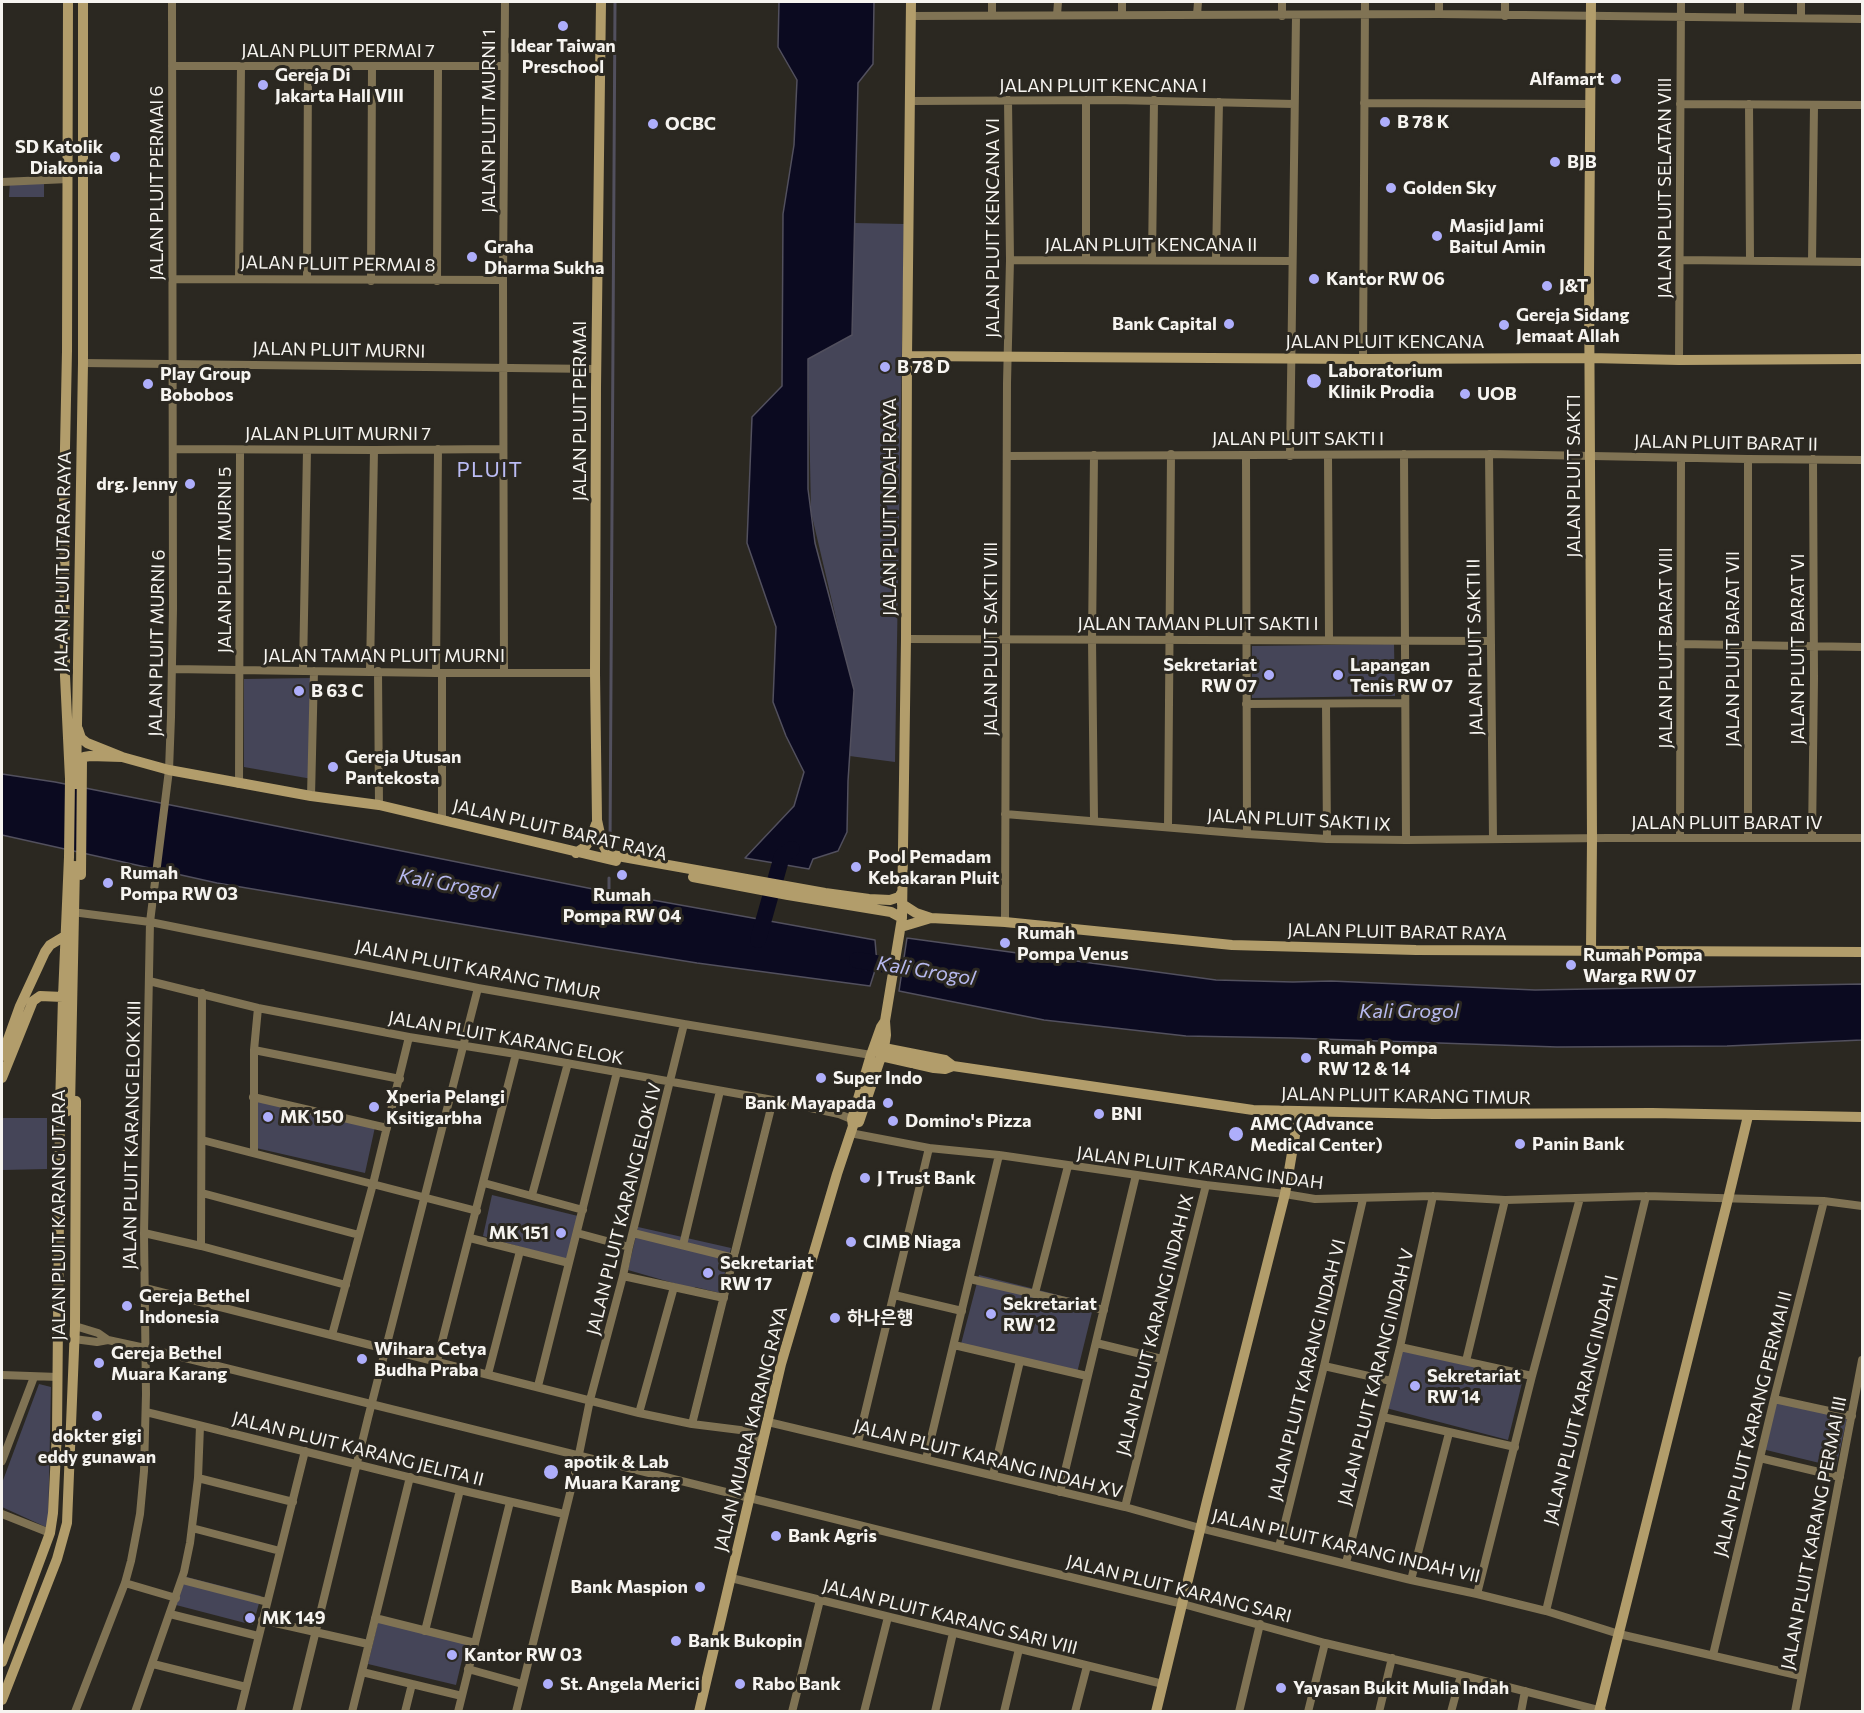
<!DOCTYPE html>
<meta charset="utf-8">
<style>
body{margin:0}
#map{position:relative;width:1864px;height:1713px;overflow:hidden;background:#2b2821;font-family:Commissioner,sans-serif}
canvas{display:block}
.frame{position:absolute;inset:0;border:3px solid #f6f4f0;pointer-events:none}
</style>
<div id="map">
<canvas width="1864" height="1713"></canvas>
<div class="frame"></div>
</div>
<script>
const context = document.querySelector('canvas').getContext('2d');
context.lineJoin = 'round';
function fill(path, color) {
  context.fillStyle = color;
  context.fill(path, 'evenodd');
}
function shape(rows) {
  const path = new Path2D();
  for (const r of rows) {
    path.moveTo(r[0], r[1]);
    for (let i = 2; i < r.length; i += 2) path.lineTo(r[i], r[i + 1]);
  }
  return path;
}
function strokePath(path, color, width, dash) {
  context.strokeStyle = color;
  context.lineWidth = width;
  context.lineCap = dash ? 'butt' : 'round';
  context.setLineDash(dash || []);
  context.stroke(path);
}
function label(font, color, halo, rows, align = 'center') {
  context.font = font + ' Commissioner,"Noto Sans KR",sans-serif';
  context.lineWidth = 6;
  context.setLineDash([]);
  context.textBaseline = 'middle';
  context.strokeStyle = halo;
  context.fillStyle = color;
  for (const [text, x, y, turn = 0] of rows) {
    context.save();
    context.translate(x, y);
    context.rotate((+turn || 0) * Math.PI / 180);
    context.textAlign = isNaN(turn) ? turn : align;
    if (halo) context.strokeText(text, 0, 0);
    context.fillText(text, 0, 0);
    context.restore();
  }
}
fill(shape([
 [10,182,44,182,44,197,9,197],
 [854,223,904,224,895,762,842,755,846,661,811,512,808,359,852,335],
 [1394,644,1395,696,1252,698,1252,646],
 [313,678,312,779,244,767,244,679],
 [256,1100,375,1127,365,1173,256,1148],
 [2,1118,47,1118,47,1169,2,1170],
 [492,1195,578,1216,568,1261,483,1236],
 [638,1227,731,1248,720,1293,695,1287,694,1289,628,1270],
 [979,1275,1094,1304,1077,1373,961,1344],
 [1401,1348,1523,1379,1508,1440,1386,1408],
 [39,1384,51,1387,48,1528,2,1507,2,1483],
 [1774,1396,1848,1414,1836,1467,1762,1449],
 [183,1576,261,1596,253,1625,176,1605],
 [378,1622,466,1643,456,1685,368,1664]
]), '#454558');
const water = shape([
 [779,2,874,2,873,64,858,83,852,335,808,359,808,489,815,543,854,690,848,781,847,832,838,851,813,859,809,869,745,858,794,806,804,772,786,736,773,702,776,627,747,543,752,417,782,386,783,214,794,145,797,80,778,47,779,2],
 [2,774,55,782,608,892,875,940,877,964,870,986,697,963,604,948,217,883,2,835,2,774],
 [907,938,1216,980,1293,982,1331,981,1535,990,1862,984,1862,1040,1727,1046,1557,1047,1291,1038,1186,1036,1044,1020,899,991,907,938]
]);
fill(water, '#0b0a20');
strokePath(water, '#52505e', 1.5);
strokePath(shape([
 [610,848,615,2],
 [609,878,609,896]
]), '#52505e', 3);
strokePath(shape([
 [775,881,782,856,792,849],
 [758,940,771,894],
 [857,960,923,971]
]), '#0b0a20', 16);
strokePath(shape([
 [1282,2,1282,16],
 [1439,2,1439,14],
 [1505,2,1505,16],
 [992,15,992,2],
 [1057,15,1058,2],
 [1122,15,1122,2],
 [1197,15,1198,2],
 [911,16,1439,14,1862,19],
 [1740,17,1740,2],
 [1801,17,1801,2],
 [172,66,503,66],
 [1086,100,1086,259],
 [911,101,1114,100,1294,104],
 [1364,103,1590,104],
 [1680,104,1862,105],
 [1749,104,1750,260],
 [2,182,68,179],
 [1010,260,1292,261],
 [1152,260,1154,100],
 [1216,260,1219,102],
 [1680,260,1862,262],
 [1812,261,1814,106],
 [239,278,241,66],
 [173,279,503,280],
 [307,279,308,66],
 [371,281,372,66],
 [437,281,438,67],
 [1363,359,1365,2],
 [1679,360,1681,2],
 [83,363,596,369],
 [173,449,374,450,503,449],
 [1404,454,1406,840],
 [1489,454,1493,839],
 [1246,455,1247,834],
 [1328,455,1329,640],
 [1007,456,1489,454,1748,459,1862,460],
 [1290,456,1296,16],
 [906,639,1490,641],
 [1680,644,1862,647],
 [172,669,436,673,595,673],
 [303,671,307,450],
 [370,671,374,450],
 [378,671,379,805],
 [504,672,503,280,505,2],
 [436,673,438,449],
 [442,673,442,820],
 [1246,704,1405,703],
 [1326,704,1327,839],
 [239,784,240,450],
 [311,796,314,671],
 [1005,814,1247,834,1327,839,1406,840,1608,838,1862,838],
 [1094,820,1092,639,1094,455],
 [1168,827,1171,454],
 [1680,838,1681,458],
 [1748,838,1748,459],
 [1812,838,1814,678,1813,459],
 [80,913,150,922,478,988,684,1024,871,1055],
 [1005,922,1007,383,1010,260,1008,100],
 [149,981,258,1008,409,1037,516,1054,773,1100,839,1114,856,1121],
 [254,1050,400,1079],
 [253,1097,387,1128],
 [850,1133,929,1148,999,1155,1206,1185,1285,1194,1315,1199,1433,1196,1505,1200,1646,1196,1824,1201,1862,1206],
 [202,1140,477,1211],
 [254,1153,254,1050,258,1008],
 [484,1183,583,1210],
 [202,1193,359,1235],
 [532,1195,568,1063],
 [144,1233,201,1246,346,1285],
 [577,1233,629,1247],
 [633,1233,734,1258],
 [470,1238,569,1263],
 [683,1245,720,1091],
 [201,1246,202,993],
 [623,1276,724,1298],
 [970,1279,1104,1310],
 [145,1288,639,1413,692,1424,748,1431,763,1444],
 [1035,1293,1068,1166],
 [894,1295,962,1311],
 [75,1326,98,1333,108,1340],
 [332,1335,373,1184,409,1037],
 [74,1339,97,1342,108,1340,145,1348,1016,1564,1183,1604,1325,1643,1461,1675,1602,1711],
 [1096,1343,1162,1359],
 [954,1345,1087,1376],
 [1400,1347,1532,1376],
 [437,1361,516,1054],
 [1466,1361,1505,1200],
 [1324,1366,1391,1381],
 [488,1374,520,1251],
 [2,1375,58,1377],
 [538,1386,617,1072],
 [1774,1399,1852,1416],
 [146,1412,460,1490,564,1514],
 [639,1413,674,1287],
 [1383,1417,1515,1447],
 [768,1422,1125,1507,1200,1528,1411,1580,1477,1594,1546,1611,1619,1634,1801,1676],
 [692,1424,773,1100],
 [858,1442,929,1148],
 [1760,1458,1840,1477],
 [926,1459,999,1155],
 [2,1461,34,1377],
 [993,1475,1020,1361],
 [198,1478,293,1502],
 [1060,1492,1136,1175],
 [1125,1507,1206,1185],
 [2,1514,50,1533],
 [192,1528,280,1551],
 [1279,1547,1324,1366,1363,1199],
 [1346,1563,1400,1347,1433,1196],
 [731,1578,1163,1684],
 [182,1580,267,1602],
 [1411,1580,1449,1433],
 [125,1583,176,1598],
 [1477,1594,1532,1376,1580,1198],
 [1546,1611,1646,1196],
 [170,1614,258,1636],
 [375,1618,475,1643],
 [262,1620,368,1644],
 [425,1631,460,1490],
 [1713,1655,1774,1399,1824,1201],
 [153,1664,246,1687],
 [468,1669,522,1684],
 [362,1672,462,1696],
 [75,1712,125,1583,131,1561,140,1514,144,1471,146,1394,144,1233,150,922,169,770,171,717,173,608,172,2],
 [135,1712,184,1572,190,1543,198,1478,200,1426],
 [240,1712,305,1451],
 [296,1712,368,1418,478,988],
 [352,1712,410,1477],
 [405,1712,412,1684],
 [458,1712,510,1502],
 [516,1712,576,1469,590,1400,623,1276,629,1247,684,1024],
 [792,1712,820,1600],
 [864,1712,888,1617],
 [935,1712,953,1633],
 [1004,1712,1019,1649],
 [1075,1712,1087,1666],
 [1239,1712,1260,1624],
 [1308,1712,1325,1643],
 [1379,1712,1392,1658],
 [1451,1712,1461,1675],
 [1521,1712,1525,1691],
 [1795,1712,1862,1360]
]), '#807354', 8);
strokePath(shape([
 [601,2,596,387,595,673,597,820,602,843,607,852,612,855,825,893,869,899,890,900,899,897,902,892],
 [1591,2,1589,275,1592,839,1591,950],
 [907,356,1363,359,1590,358,1679,360,1862,359],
 [78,729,81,738,87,743,122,757,169,770,311,796,379,805,616,861],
 [76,784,83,363,83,2],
 [576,853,585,847,590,840,596,824],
 [81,875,82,760,84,757,90,756,122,757],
 [693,877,788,895,891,912,902,918],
 [902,904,916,913,931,918,1005,922,1232,945,1416,950,1862,952],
 [901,927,931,918],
 [884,1048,945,1060,953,1066,1253,1110,1433,1114,1652,1113,1862,1117],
 [2,1056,20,1006,45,952,50,945,65,936],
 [881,1056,934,1068,945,1069,953,1066],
 [2,1078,33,1001,40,996,63,997],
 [60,1107,65,1112,68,1111,70,1107,75,866],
 [854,1123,859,1122,884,1048,886,1035,885,1021,902,918,906,639,907,356,911,2],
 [2,1662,50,1533,53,1513,57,1431,60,1107,63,997,69,857,70,779,65,676,64,496,67,351,68,2],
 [2,1700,57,1559,67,1523,75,1326,76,1101],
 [699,1712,781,1364,837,1174,853,1126,852,1119,871,1055,881,1027,885,1021],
 [1156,1712,1207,1501,1285,1194,1299,1112],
 [1599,1712,1728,1199,1748,1116]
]), '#b29d6b', 10);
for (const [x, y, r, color] of [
 [563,26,6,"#aeaefb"],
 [1616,79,6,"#aeaefb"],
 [263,85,6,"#aeaefb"],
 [1385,122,6,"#aeaefb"],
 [653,124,6,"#aeaefb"],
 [115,157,6,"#aeaefb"],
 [1555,162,6,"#aeaefb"],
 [1391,188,6,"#aeaefb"],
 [1437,236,6,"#aeaefb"],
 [472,257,6,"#aeaefb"],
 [1314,279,6,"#aeaefb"],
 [1547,286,6,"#aeaefb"],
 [1229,324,6,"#aeaefb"],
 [1504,325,6,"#aeaefb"],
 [885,367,6,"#aeaefb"],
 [1314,381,8,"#aeaefb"],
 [148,384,6,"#aeaefb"],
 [1465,394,6,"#aeaefb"],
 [190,484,6,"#aeaefb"],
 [1269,675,6,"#aeaefb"],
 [1338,675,6,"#aeaefb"],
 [299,691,6,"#aeaefb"],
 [333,767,6,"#aeaefb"],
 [856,867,6,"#aeaefb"],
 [622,875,6,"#aeaefb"],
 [108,883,6,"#aeaefb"],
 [1005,943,6,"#aeaefb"],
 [1571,965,6,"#aeaefb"],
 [1306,1058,6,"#aeaefb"],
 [821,1078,6,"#aeaefb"],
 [888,1103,6,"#aeaefb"],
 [374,1107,6,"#aeaefb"],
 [1099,1114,6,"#aeaefb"],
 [268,1117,6,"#aeaefb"],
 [893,1121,6,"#aeaefb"],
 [1236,1134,8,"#aeaefb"],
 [1520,1144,6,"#aeaefb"],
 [865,1178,6,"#aeaefb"],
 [561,1233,6,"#aeaefb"],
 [851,1242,6,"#aeaefb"],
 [708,1273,6,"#aeaefb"],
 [127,1306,6,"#aeaefb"],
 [991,1314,6,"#aeaefb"],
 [835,1318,6,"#aeaefb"],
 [362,1359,6,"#aeaefb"],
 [99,1363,6,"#aeaefb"],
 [1415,1386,6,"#aeaefb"],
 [97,1416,6,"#aeaefb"],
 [551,1472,8,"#aeaefb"],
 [776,1536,6,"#aeaefb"],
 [700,1587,6,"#aeaefb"],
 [250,1618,6,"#aeaefb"],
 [676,1641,6,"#aeaefb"],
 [452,1655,6,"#aeaefb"],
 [548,1684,6,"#aeaefb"],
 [740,1684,6,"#aeaefb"],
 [1281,1688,6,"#aeaefb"]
]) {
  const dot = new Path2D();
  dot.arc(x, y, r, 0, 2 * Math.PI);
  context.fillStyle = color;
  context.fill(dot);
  strokePath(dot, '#2b2821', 2);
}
label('bold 18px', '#f6f4f0', '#2b2821', [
 ["Idear Taiwan",563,46,"center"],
 ["Preschool",563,67,"center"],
 ["Gereja Di",275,75],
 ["Jakarta Hall VIII",275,96],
 ["Alfamart",1604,79,"right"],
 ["B 78 K",1397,122],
 ["OCBC",665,124],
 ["SD Katolik",103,147,"right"],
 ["Diakonia",103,168,"right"],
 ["BJB",1567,162],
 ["Golden Sky",1403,188],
 ["Masjid Jami",1449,226],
 ["Baitul Amin",1449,247],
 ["Graha",484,247],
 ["Dharma Sukha",484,268],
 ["Kantor RW 06",1326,279],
 ["J&T",1559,286],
 ["Gereja Sidang",1516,315],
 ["Jemaat Allah",1516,336],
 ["Bank Capital",1217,324,"right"],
 ["B 78 D",897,367],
 ["Laboratorium",1328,371],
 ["Klinik Prodia",1328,392],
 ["Play Group",160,374],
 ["Bobobos",160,395],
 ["UOB",1477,394],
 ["drg. Jenny",178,484,"right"],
 ["Sekretariat",1257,665,"right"],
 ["RW 07",1257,686,"right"],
 ["Lapangan",1350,665],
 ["Tenis RW 07",1350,686],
 ["B 63 C",311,691],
 ["Gereja Utusan",345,757],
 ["Pantekosta",345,778],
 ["Pool Pemadam",868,857],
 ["Kebakaran Pluit",868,878],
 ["Rumah",120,873],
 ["Pompa RW 03",120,894],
 ["Rumah",622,895,"center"],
 ["Pompa RW 04",622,916,"center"],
 ["Rumah",1017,933],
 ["Pompa Venus",1017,954],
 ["Rumah Pompa",1583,955],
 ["Warga RW 07",1583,976],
 ["Rumah Pompa",1318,1048],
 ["RW 12 & 14",1318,1069],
 ["Super Indo",833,1078],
 ["Xperia Pelangi",386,1097],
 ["Ksitigarbha",386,1118],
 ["Bank Mayapada",876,1103,"right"],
 ["BNI",1111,1114],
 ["MK 150",280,1117],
 ["Domino's Pizza",905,1121],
 ["AMC (Advance",1250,1124],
 ["Medical Center)",1250,1145],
 ["Panin Bank",1532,1144],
 ["J Trust Bank",877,1178],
 ["MK 151",549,1233,"right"],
 ["CIMB Niaga",863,1242],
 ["Sekretariat",720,1263],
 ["RW 17",720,1284],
 ["Gereja Bethel",139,1296],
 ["Indonesia",139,1317],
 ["Sekretariat",1003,1304],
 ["RW 12",1003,1325],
 ["하나은행",847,1318],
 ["Wihara Cetya",374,1349],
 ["Budha Praba",374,1370],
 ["Gereja Bethel",111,1353],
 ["Muara Karang",111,1374],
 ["Sekretariat",1427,1376],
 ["RW 14",1427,1397],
 ["dokter gigi",97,1436,"center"],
 ["eddy gunawan",97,1457,"center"],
 ["apotik & Lab",564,1462],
 ["Muara Karang",564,1483],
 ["Bank Agris",788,1536],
 ["Bank Maspion",688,1587,"right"],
 ["MK 149",262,1618],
 ["Bank Bukopin",688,1641],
 ["Kantor RW 03",464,1655],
 ["St. Angela Merici",560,1684],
 ["Rabo Bank",752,1684],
 ["Yayasan Bukit Mulia Indah",1293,1688]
], 'left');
label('18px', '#f6f4f0', '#2b2821', [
 ["JALAN PLUIT PERMAI 7",338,51],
 ["JALAN PLUIT KENCANA I",1103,86],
 ["JALAN PLUIT MURNI 1",489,121,-90],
 ["JALAN PLUIT PERMAI 6",157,183,-90],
 ["JALAN PLUIT SELATAN VIII",1665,188,-90],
 ["JALAN PLUIT KENCANA VI",993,228,-90],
 ["JALAN PLUIT KENCANA II",1151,245],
 ["JALAN PLUIT PERMAI 8",338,264,1],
 ["JALAN PLUIT KENCANA",1385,342],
 ["JALAN PLUIT MURNI",339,350,1],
 ["JALAN PLUIT PERMAI",580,411,-90],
 ["JALAN PLUIT MURNI 7",338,434],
 ["JALAN PLUIT SAKTI I",1298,439],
 ["JALAN PLUIT BARAT II",1726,443,1],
 ["JALAN PLUIT SAKTI",1574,476,-90],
 ["JALAN PLUIT INDAH RAYA",890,507,-90],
 ["JALAN PLUIT MURNI 5",225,560,-90],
 ["JALAN PLUIT UTARA RAYA",63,562,-89],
 ["JALAN TAMAN PLUIT SAKTI I",1198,624],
 ["JALAN PLUIT SAKTI VIII",991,639,-90],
 ["JALAN PLUIT MURNI 6",157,643,-89],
 ["JALAN PLUIT SAKTI II",1475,647,-91],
 ["JALAN PLUIT BARAT VIII",1666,648,-90],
 ["JALAN PLUIT BARAT VII",1733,649,-90],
 ["JALAN PLUIT BARAT VI",1798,649,-90],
 ["JALAN TAMAN PLUIT MURNI",384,656],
 ["JALAN PLUIT SAKTI IX",1299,820,3],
 ["JALAN PLUIT BARAT IV",1727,823],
 ["JALAN PLUIT BARAT RAYA",560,830,13],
 ["JALAN PLUIT BARAT RAYA",1397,932,1],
 ["JALAN PLUIT KARANG TIMUR",478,970,11],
 ["JALAN PLUIT KARANG ELOK",506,1038,10],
 ["JALAN PLUIT KARANG TIMUR",1406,1096,1],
 ["JALAN PLUIT KARANG ELOK XIII",132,1135,-89],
 ["JALAN PLUIT KARANG INDAH",1200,1168,7],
 ["JALAN PLUIT KARANG ELOK IV",624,1209,-76],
 ["JALAN PLUIT KARANG UTARA",59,1215,-90],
 ["JALAN PLUIT KARANG INDAH IX",1155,1325,-76],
 ["JALAN PLUIT KARANG INDAH VI",1307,1370,-76],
 ["JALAN PLUIT KARANG INDAH V",1376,1377,-76],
 ["JALAN PLUIT KARANG INDAH I",1581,1400,-76],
 ["JALAN PLUIT KARANG PERMAI II",1753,1424,-76],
 ["JALAN MUARA KARANG RAYA",751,1429,-76],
 ["JALAN PLUIT KARANG JELITA II",358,1449,14],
 ["JALAN PLUIT KARANG INDAH XV",988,1459,14],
 ["JALAN PLUIT KARANG PERMAI III",1814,1533,-79],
 ["JALAN PLUIT KARANG INDAH VII",1346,1546,13],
 ["JALAN PLUIT KARANG SARI",1179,1589,14],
 ["JALAN PLUIT KARANG SARI VIII",950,1617,14]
]);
label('italic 20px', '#b7b9ef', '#2b2821', [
 ["Kali Grogol",448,884,10],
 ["Kali Grogol",926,971,9],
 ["Kali Grogol",1409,1011]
]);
context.letterSpacing = '1.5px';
label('21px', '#bbbcf5', '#2b2821', [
 ["PLUIT",490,470]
]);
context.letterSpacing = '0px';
</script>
